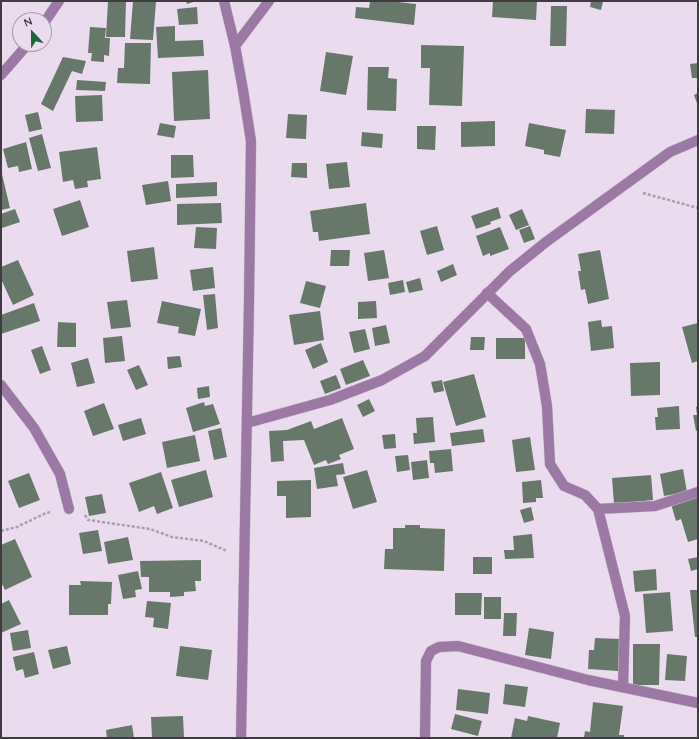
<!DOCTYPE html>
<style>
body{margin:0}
#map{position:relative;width:699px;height:739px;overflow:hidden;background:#eadcee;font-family:Quicksand,sans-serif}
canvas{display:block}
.frame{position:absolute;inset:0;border:2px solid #403a41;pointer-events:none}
.north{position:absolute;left:12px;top:12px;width:40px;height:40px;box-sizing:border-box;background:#eadcee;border:1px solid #a69ba9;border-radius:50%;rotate:338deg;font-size:11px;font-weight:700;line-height:16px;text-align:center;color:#403a41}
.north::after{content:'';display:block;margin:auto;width:14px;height:18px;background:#186837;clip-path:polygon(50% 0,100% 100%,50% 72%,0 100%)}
</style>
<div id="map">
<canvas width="699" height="739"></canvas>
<div class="frame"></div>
<div class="north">N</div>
</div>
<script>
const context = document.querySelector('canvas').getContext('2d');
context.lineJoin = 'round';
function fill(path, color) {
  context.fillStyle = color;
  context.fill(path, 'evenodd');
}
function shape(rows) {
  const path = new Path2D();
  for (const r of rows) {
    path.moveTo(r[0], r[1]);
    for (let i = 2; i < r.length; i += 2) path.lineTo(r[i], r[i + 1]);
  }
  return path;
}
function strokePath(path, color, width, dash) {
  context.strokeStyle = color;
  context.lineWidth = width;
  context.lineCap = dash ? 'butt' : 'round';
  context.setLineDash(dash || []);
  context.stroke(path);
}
fill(shape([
 [108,1,126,1,125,37,106,37],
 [133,1,156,1,153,40,130,39],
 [186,1,196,1,187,4],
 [370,1,389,1,416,4,414,25,355,18,356,7,369,8],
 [493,1,537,1,536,20,492,17],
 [591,1,603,2,601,10,590,7],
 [551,6,567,6,566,46,550,46],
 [197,7,198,24,179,25,177,9],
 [175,26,175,41,203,40,204,56,158,58,156,27],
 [90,27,106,28,105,38,110,38,109,56,104,55,104,62,91,61,92,53,88,53],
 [125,43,151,43,150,84,117,83,118,68,124,68],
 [421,45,464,46,462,106,429,105,430,68,421,68],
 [326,52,353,56,346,95,320,91],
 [63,57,86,61,82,74,72,71,53,111,41,104],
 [698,63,698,78,692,78,690,64],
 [368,67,389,67,388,78,397,79,396,111,367,110],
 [208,70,210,119,174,121,172,72],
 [77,80,106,82,105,91,76,90],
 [698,93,698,106,694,95],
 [102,95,103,121,76,122,75,96],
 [586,109,615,110,614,134,585,133],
 [38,112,42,129,29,132,25,115],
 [288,114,307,115,306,139,286,138],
 [495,121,495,146,461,147,461,122],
 [160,123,176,126,174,138,157,135],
 [529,123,566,130,560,157,544,154,544,150,525,146],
 [417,126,436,126,435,150,417,149],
 [362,132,383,134,382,148,361,146],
 [42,134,51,168,38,171,29,138],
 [26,142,32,169,19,172,18,166,8,168,3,149],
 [97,147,101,179,87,181,88,187,75,189,73,180,63,182,59,152],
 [171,155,193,155,194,177,171,178],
 [347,162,350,187,329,189,326,164],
 [292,163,307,163,307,178,291,177],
 [1,170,10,208,1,210],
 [168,181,171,201,146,205,142,185],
 [217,182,217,196,176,198,176,184],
 [80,200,89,227,62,236,53,209],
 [221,203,222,223,177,225,177,204],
 [366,203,370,234,319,241,318,232,313,232,310,211],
 [498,207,501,218,490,222,491,224,476,229,471,216],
 [15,209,20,222,2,228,1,224,1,214],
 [522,209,529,225,516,230,509,215],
 [437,226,444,250,427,255,420,231],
 [530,226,535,239,524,243,519,230],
 [196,227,217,228,216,249,194,248],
 [500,227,509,249,490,256,490,253,483,256,476,236],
 [154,247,158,279,131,282,127,251],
 [331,250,350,250,349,266,330,266],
 [384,250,389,278,368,281,364,253],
 [600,250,609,299,588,304,585,289,581,290,578,271,581,271,578,254],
 [18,260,34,295,13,305,1,279,1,267],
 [453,264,457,275,441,282,437,271],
 [213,267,215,288,193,291,190,270],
 [420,278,423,290,409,293,406,282],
 [403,280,405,292,390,295,388,283],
 [306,281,326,286,320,308,300,303],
 [215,294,218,328,207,330,203,295],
 [127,300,131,327,111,329,107,302],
 [162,301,201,309,195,336,178,333,179,327,157,323],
 [376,301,377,318,358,319,358,302],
 [34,303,40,321,1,334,1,315],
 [320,311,324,340,294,345,289,315],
 [601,320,602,327,612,326,614,348,591,351,588,322],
 [58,322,76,323,76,347,57,347],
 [698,323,698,361,692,363,682,327],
 [386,325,390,343,375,346,372,328],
 [365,329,370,349,354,353,349,332],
 [122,336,125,361,105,363,103,338],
 [471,337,485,337,484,350,470,350],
 [496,338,525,338,525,359,496,359],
 [321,343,328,362,313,369,305,350],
 [42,346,51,370,40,374,31,350],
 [180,356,182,367,168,369,167,357],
 [88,358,95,383,77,387,71,363],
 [363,360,370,376,346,385,340,369],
 [660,362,660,395,631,396,630,363],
 [139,365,148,385,136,390,127,370],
 [474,374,486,417,456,426,443,382],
 [336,375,341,388,325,394,320,381],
 [442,380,444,391,434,393,431,382],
 [209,386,210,397,198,399,197,388],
 [369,399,375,411,363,417,357,405],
 [204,402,205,406,213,404,220,424,193,432,186,408],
 [104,403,114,429,93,436,84,411],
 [679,406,680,429,656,430,655,417,658,417,657,408],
 [698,406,698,430,696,431,693,415,697,415,696,407],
 [433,417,435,442,414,444,413,433,417,433,416,418],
 [141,418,146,434,123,441,118,425],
 [342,418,354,449,339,455,341,459,328,464,326,460,314,465,304,440,283,441,284,461,271,462,269,431,287,430,311,421,314,429],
 [221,428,227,457,214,460,208,431],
 [483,429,485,442,452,446,450,433],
 [395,434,396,448,384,449,382,435],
 [195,435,200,461,167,468,162,442],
 [530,437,535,470,516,472,512,440],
 [451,449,453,471,435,473,434,463,430,463,429,451],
 [408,455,410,470,397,472,395,456],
 [427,460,429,478,413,480,411,462],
 [343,463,345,474,336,475,338,486,317,489,314,468],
 [683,469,687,492,664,496,660,474],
 [206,470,213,497,179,507,171,480],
 [367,470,377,502,353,509,343,477],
 [161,472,173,508,157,514,154,506,139,512,129,483],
 [29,473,40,500,19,508,8,481],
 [651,475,653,500,614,504,612,478],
 [311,480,311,517,286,518,286,496,277,496,277,481],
 [541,480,543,498,536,498,536,502,523,503,522,482],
 [102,494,106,513,89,516,85,497],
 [698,496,698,539,688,542,681,519,676,521,671,504],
 [531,507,534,520,524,523,520,510],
 [405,525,420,525,420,528,445,529,444,571,384,569,385,549,393,549,393,528,405,528],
 [98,530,102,551,83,554,79,533],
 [532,534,534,558,505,559,504,550,514,550,513,536],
 [128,537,133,560,108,564,104,542],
 [15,539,32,577,5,590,1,582,1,545],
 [473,557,492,557,492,574,473,574],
 [698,557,698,569,691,571,688,559],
 [201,560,201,581,195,581,196,591,184,592,184,596,170,597,170,592,149,592,149,577,141,577,140,561],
 [656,569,657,590,635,592,633,571],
 [138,571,142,589,135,590,136,597,123,599,118,575],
 [80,581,112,582,111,604,108,604,108,615,69,615,69,585,81,585],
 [690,590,698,590,698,637,695,637],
 [670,592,673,631,646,633,643,594],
 [455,593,482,593,481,615,455,615],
 [484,597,501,597,501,619,484,619],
 [9,600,21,624,1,633,1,604],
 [147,601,171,603,168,629,153,627,154,618,145,617],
 [504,613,517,613,516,636,503,636],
 [529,628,554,632,551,659,525,655],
 [28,630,31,648,13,651,10,633],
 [595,638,620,639,618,671,588,669,589,650,594,650],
 [633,644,660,644,659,685,633,685],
 [67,646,71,664,53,669,48,650],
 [180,646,212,650,208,680,176,676],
 [34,652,39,674,25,678,23,669,16,671,13,657],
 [667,654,687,656,685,681,665,680],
 [505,684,528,687,525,707,503,704],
 [458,689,490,693,488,714,456,710],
 [593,702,623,706,619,735,624,735,624,738,584,738,585,731,590,732],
 [455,714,482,721,478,736,451,729],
 [183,716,184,738,152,738,151,717],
 [528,716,560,723,557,738,511,738,515,718,527,721],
 [132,725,134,738,107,738,106,730]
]), '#67786b');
const minor = shape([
 [224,1,235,46,243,90,251,141,249,302,241,738],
 [44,23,59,1],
 [235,46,269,1],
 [1,75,28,44],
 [487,293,526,329,540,364,547,406,550,464,564,486,585,495,598,509,625,616,623,687],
 [1,385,34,428,60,474,69,509],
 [247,423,330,400,382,380,425,356,510,271,546,242,670,152,698,140],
 [598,509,655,506,698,492],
 [425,738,426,661,431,651,439,647,458,646,588,680,698,703]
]);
strokePath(minor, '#c5b8c8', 11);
strokePath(shape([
 [643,193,698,208],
 [85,515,88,520,150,529,172,537,204,541,227,551],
 [1,531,17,527,46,513,51,512]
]), '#aa9fad', 2.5, [3, 2]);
strokePath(minor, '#9c78a5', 10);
</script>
